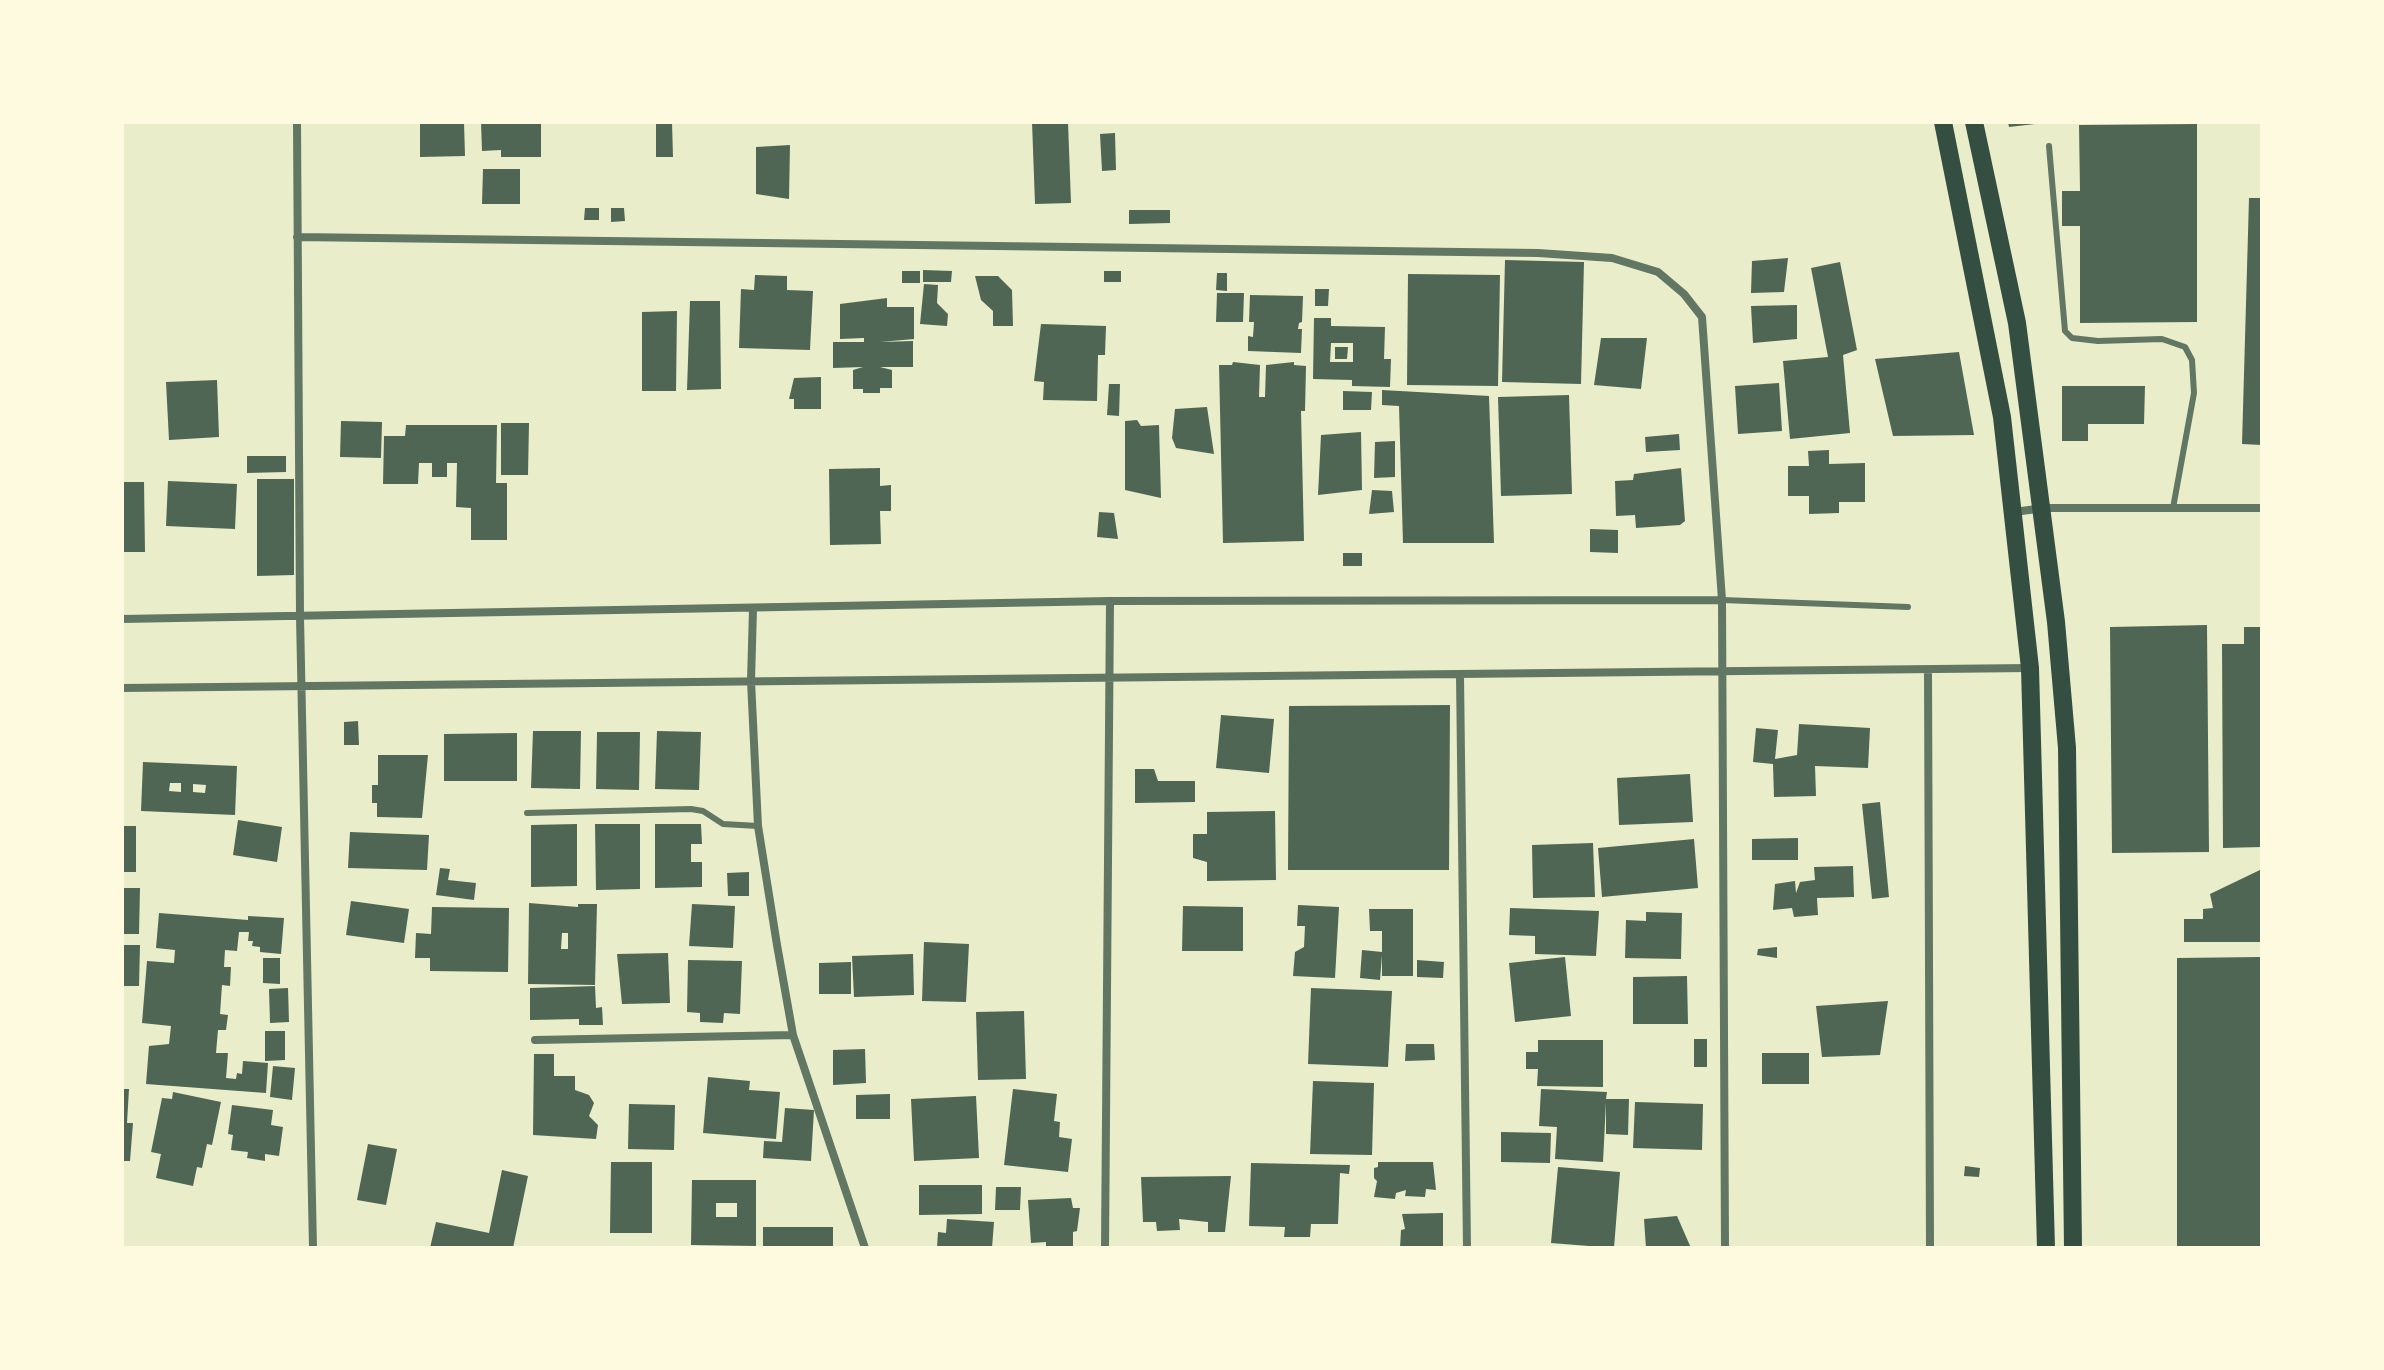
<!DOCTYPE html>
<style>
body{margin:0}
#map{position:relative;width:2384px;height:1370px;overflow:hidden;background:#e9edc9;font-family:Lora,serif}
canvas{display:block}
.frame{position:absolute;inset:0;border:124px solid #fefae0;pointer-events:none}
</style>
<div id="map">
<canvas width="2384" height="1370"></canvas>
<div class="frame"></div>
</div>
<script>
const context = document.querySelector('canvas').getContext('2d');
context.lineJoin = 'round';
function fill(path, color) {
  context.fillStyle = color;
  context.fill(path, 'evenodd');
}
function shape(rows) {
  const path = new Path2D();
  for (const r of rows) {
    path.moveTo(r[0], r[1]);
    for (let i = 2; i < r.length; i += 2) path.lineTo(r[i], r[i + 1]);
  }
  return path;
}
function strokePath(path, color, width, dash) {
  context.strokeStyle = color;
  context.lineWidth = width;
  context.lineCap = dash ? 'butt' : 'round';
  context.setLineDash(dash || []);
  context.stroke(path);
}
fill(shape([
 [420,122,464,122,465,156,420,157],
 [481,122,541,122,541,157,501,157,501,150,482,151],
 [656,122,672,122,673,157,656,157],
 [1032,122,1068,122,1071,203,1035,204],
 [2008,122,2035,122,2035,124,2009,127],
 [2197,124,2197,322,2080,323,2080,226,2062,226,2062,191,2080,191,2079,125],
 [1115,133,1116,170,1102,171,1100,134],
 [790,145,789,199,756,194,756,147],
 [483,169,520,169,520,204,482,204],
 [2249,198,2262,198,2262,445,2242,444],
 [585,208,599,208,599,220,584,220],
 [611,208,624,208,625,221,611,222],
 [1129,210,1170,210,1170,223,1129,224],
 [1788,258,1784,292,1751,293,1752,261],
 [1505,260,1584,262,1581,384,1502,382],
 [1840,262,1857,350,1843,355,1850,433,1790,439,1783,361,1828,357,1811,268],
 [923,270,952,271,951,282,923,282],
 [902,271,920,271,920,283,902,283],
 [1104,271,1121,271,1121,282,1104,282],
 [1217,273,1227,273,1227,291,1216,290],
 [1408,274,1500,275,1498,386,1407,385],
 [755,275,787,276,787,290,813,291,810,350,739,348,741,289,754,290],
 [975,276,998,276,1012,290,1013,326,993,326,993,311,981,300],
 [924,284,938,285,937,303,948,314,947,326,920,324],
 [1315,289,1329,289,1328,306,1315,306],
 [1217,293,1244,293,1243,322,1216,322],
 [1250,295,1303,296,1302,322,1299,323,1298,329,1302,329,1301,353,1248,351,1248,336,1253,337,1254,322,1249,322],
 [887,298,887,307,914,307,914,339,880,342,913,341,913,367,880,367,892,370,892,388,880,388,880,393,863,393,863,389,853,389,853,370,863,367,833,368,833,342,864,342,864,338,840,339,840,304],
 [690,301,720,301,721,389,687,390],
 [1797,305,1797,339,1753,343,1751,306],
 [677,311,676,391,642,391,642,312],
 [1314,318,1331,318,1331,326,1385,327,1384,359,1391,359,1390,387,1352,386,1352,380,1313,379],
 [1331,343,1353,343,1353,362,1330,362],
 [1041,324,1106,326,1105,355,1098,355,1097,401,1043,400,1044,382,1034,381],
 [1601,338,1647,338,1641,389,1594,385],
 [1335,347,1348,347,1347,359,1335,359],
 [1959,352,1974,435,1893,436,1875,359],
 [1233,362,1260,365,1259,397,1265,397,1266,365,1294,362,1294,365,1306,366,1305,411,1301,411,1304,541,1223,543,1219,365,1232,365],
 [821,377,821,409,794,409,794,399,789,399,794,378],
 [217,380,219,437,169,440,166,382],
 [1779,383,1782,431,1738,434,1735,386],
 [1109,384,1120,384,1119,416,1107,415],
 [2062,386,2145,386,2144,424,2088,424,2088,441,2062,441],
 [1382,390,1489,396,1494,543,1403,543,1399,406,1382,405],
 [1343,391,1372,392,1371,410,1343,410],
 [1569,395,1572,494,1501,496,1498,397],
 [1207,407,1214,454,1176,448,1172,438,1175,409],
 [1137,420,1141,426,1159,425,1161,498,1125,490,1125,421],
 [341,421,382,422,381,458,340,457],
 [501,423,529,423,528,475,501,475],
 [406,425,497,425,496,483,507,483,507,540,471,540,471,508,456,507,457,463,447,463,447,477,432,477,432,463,419,463,418,484,383,484,384,436,405,436],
 [1361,432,1362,490,1318,495,1321,435],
 [1679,434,1680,450,1646,452,1645,437],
 [1395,441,1395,477,1374,478,1375,442],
 [1829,450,1829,464,1865,463,1865,502,1839,502,1839,513,1809,514,1809,496,1788,496,1788,466,1809,466,1808,451],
 [247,456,286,456,286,472,247,473],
 [880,468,880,486,891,485,891,511,880,511,881,544,830,545,829,469],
 [1681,468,1685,521,1680,525,1636,528,1635,515,1616,516,1615,481,1633,480,1634,474],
 [257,479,294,479,294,575,257,576],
 [168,481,237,484,235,529,166,526],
 [122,482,144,482,145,552,122,552],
 [1372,490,1392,491,1394,512,1369,514],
 [1099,512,1114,513,1118,539,1097,537],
 [1590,529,1618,530,1618,553,1590,552],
 [1343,553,1362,553,1362,566,1343,566],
 [2207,625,2209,852,2112,853,2110,627],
 [2244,627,2262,627,2262,847,2223,848,2222,644,2244,644],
 [1450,705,1449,870,1288,870,1289,706],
 [1221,715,1274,719,1269,773,1216,768],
 [358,721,359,745,344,745,344,722],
 [1799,724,1870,728,1868,768,1815,766,1816,796,1774,797,1773,764,1753,762,1756,728,1778,730,1775,759,1797,755],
 [533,731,581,731,580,789,531,788],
 [657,731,701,732,699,790,655,789],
 [597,732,640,732,639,790,596,789],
 [517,733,517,781,444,781,444,734],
 [378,755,428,755,422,818,377,817,377,803,372,803,372,785,378,785],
 [143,762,237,766,235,815,141,811],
 [170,783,181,783,181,792,169,791],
 [193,784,206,785,205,793,193,792],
 [1135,769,1154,769,1158,781,1195,781,1195,802,1135,803],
 [1690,774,1693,822,1619,825,1617,778],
 [1880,802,1889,897,1872,899,1862,804],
 [1275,811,1276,880,1207,881,1207,862,1193,858,1193,834,1207,834,1207,812],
 [238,820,282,827,277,862,233,855],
 [577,824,577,886,531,887,531,825],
 [595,824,640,824,640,889,596,890],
 [655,824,701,824,702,844,691,844,691,862,702,862,702,887,655,888],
 [122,826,136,826,136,872,122,872],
 [350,832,429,835,427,870,348,868],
 [1798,838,1798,860,1752,860,1752,839],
 [1694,839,1698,888,1602,897,1598,848],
 [1593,843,1595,897,1533,898,1532,845],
 [1853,866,1854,897,1817,898,1818,915,1794,917,1792,908,1773,910,1775,884,1795,881,1796,893,1800,882,1815,880,1814,867],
 [440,868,450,869,448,880,476,883,474,900,436,895],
 [2262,869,2262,942,2184,942,2184,919,2203,919,2203,909,2213,908,2210,894],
 [749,872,749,896,728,896,727,873],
 [122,888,140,888,139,934,122,934],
 [351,901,409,909,404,943,346,935],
 [529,903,578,907,578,904,597,904,595,985,528,984],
 [562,933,568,933,568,949,561,949],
 [692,904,735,906,733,948,689,946],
 [1298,905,1339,907,1335,978,1293,976,1295,952,1304,947,1305,926,1297,926],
 [1183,906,1243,907,1243,951,1182,951],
 [432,907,509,908,508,972,430,971,430,958,415,958,416,933,431,934],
 [1510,908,1599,911,1596,956,1535,954,1535,936,1509,935],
 [1369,909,1413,909,1413,976,1382,976,1382,955,1380,980,1360,978,1362,950,1382,952,1382,931,1370,931],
 [1646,912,1682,913,1681,959,1625,958,1626,920,1646,921],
 [159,913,248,920,248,916,284,918,281,954,260,952,260,947,252,946,253,941,248,941,249,932,239,932,237,951,225,950,224,967,231,967,230,986,222,985,220,1014,228,1015,226,1030,218,1030,216,1053,228,1053,226,1078,236,1079,237,1073,242,1074,243,1061,268,1063,266,1093,146,1084,149,1046,169,1044,171,1026,142,1023,147,961,174,963,175,950,156,948],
 [924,942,969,944,966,1002,922,1001],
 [122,945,140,945,139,986,122,986],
 [1777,947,1777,958,1757,955,1758,949],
 [668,953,670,1003,622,1004,617,954],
 [913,954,914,995,854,997,852,956],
 [1565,957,1571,1016,1515,1022,1509,963],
 [2262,957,2262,1248,2177,1248,2177,958],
 [263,958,280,958,280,984,263,983],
 [688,960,742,961,740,1014,724,1013,723,1023,700,1022,700,1013,687,1012],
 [1417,960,1444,962,1443,978,1417,977],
 [851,962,851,994,819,994,819,963],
 [1687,976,1688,1024,1633,1024,1633,977],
 [595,986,596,1008,602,1007,603,1025,579,1025,579,1019,530,1020,530,988],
 [288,988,289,1022,270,1023,269,989],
 [1311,988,1392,991,1388,1067,1308,1064],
 [1888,1001,1880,1055,1822,1057,1816,1006],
 [1024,1011,1026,1079,978,1080,976,1012],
 [265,1031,285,1031,285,1060,265,1061],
 [1694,1039,1707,1039,1707,1067,1694,1067],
 [1538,1040,1603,1040,1603,1087,1537,1086,1538,1069,1526,1069,1526,1052,1538,1052],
 [1406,1044,1434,1044,1435,1060,1405,1061],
 [865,1049,866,1083,833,1085,833,1050],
 [1762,1053,1809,1053,1809,1084,1762,1084],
 [534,1054,554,1054,554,1076,575,1076,575,1090,589,1095,594,1103,589,1116,598,1125,596,1139,533,1135],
 [273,1066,295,1068,292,1100,270,1097],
 [708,1077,750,1081,749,1090,780,1092,776,1139,703,1133],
 [1313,1081,1374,1083,1372,1155,1310,1154],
 [122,1089,129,1089,127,1123,133,1123,130,1161,122,1161],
 [1013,1089,1057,1094,1054,1121,1060,1122,1059,1137,1072,1139,1068,1172,1004,1165],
 [1541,1089,1607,1092,1606,1099,1629,1099,1628,1135,1606,1134,1606,1102,1603,1162,1555,1159,1557,1127,1539,1126],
 [173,1092,221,1102,212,1145,207,1144,202,1168,197,1167,193,1186,156,1178,161,1154,151,1152,162,1098,172,1099],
 [890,1094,890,1119,856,1119,856,1095],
 [976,1096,979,1158,914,1161,911,1099],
 [1635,1102,1703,1104,1702,1150,1633,1148],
 [629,1104,675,1105,674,1150,628,1149],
 [232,1105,273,1110,271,1125,283,1127,279,1156,265,1154,265,1161,247,1158,248,1152,231,1150,233,1135,228,1134],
 [785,1108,814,1110,811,1161,763,1158,764,1141,782,1142],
 [1501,1132,1551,1133,1550,1163,1501,1162],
 [368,1144,397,1149,386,1205,357,1200],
 [611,1162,652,1162,652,1233,610,1233],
 [1378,1162,1433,1162,1436,1190,1426,1189,1425,1197,1405,1196,1406,1190,1396,1193,1395,1199,1374,1197,1377,1181,1374,1178,1374,1168,1378,1167],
 [1251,1163,1350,1165,1349,1174,1340,1173,1338,1224,1311,1224,1310,1237,1284,1237,1285,1227,1249,1226],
 [1965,1166,1980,1168,1979,1177,1964,1176],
 [1558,1167,1620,1172,1614,1248,1551,1243],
 [502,1170,528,1176,513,1248,430,1248,436,1222,489,1233],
 [1231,1176,1225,1232,1208,1232,1208,1222,1179,1219,1180,1230,1157,1231,1156,1222,1143,1222,1141,1177],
 [692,1180,756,1180,756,1246,691,1245],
 [716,1203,737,1203,737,1217,716,1217],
 [919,1185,982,1185,982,1214,919,1215],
 [996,1187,1021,1187,1020,1210,995,1210],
 [1071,1198,1073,1208,1080,1208,1077,1231,1073,1232,1073,1248,1046,1248,1046,1242,1031,1243,1028,1200],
 [1443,1213,1443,1248,1400,1248,1401,1230,1405,1229,1402,1214],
 [1677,1216,1691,1248,1646,1248,1644,1219],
 [947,1219,994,1222,992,1248,937,1248,938,1232,946,1233],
 [763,1227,833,1227,833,1248,763,1248]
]), '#4f6655');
strokePath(shape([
 [2049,146,2065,331,2072,338,2098,341,2162,339,2185,347,2192,360,2194,393,2173,508],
 [1722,600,1908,607],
 [527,813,691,809,703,811,723,824,758,826]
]), '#617663', 6);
strokePath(shape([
 [297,122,300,617,313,1248],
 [297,237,1538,253,1612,258,1658,272,1684,294,1702,317,1722,600,1725,1248],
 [2014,512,2044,508,2262,508],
 [753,609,751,681,758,826,777,945,793,1035,865,1248],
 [122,619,1110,601,1722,600],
 [1928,670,1930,1248],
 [1460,675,1467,1248],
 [122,688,2030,668],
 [535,1040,793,1035],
 [1105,1248,1110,601]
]), '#617663', 8);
strokePath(shape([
 [1943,122,2002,417,2030,668,2046,1248],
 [1974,122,2017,323,2056,622,2067,748,2073,1248]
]), '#344e41', 18);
</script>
